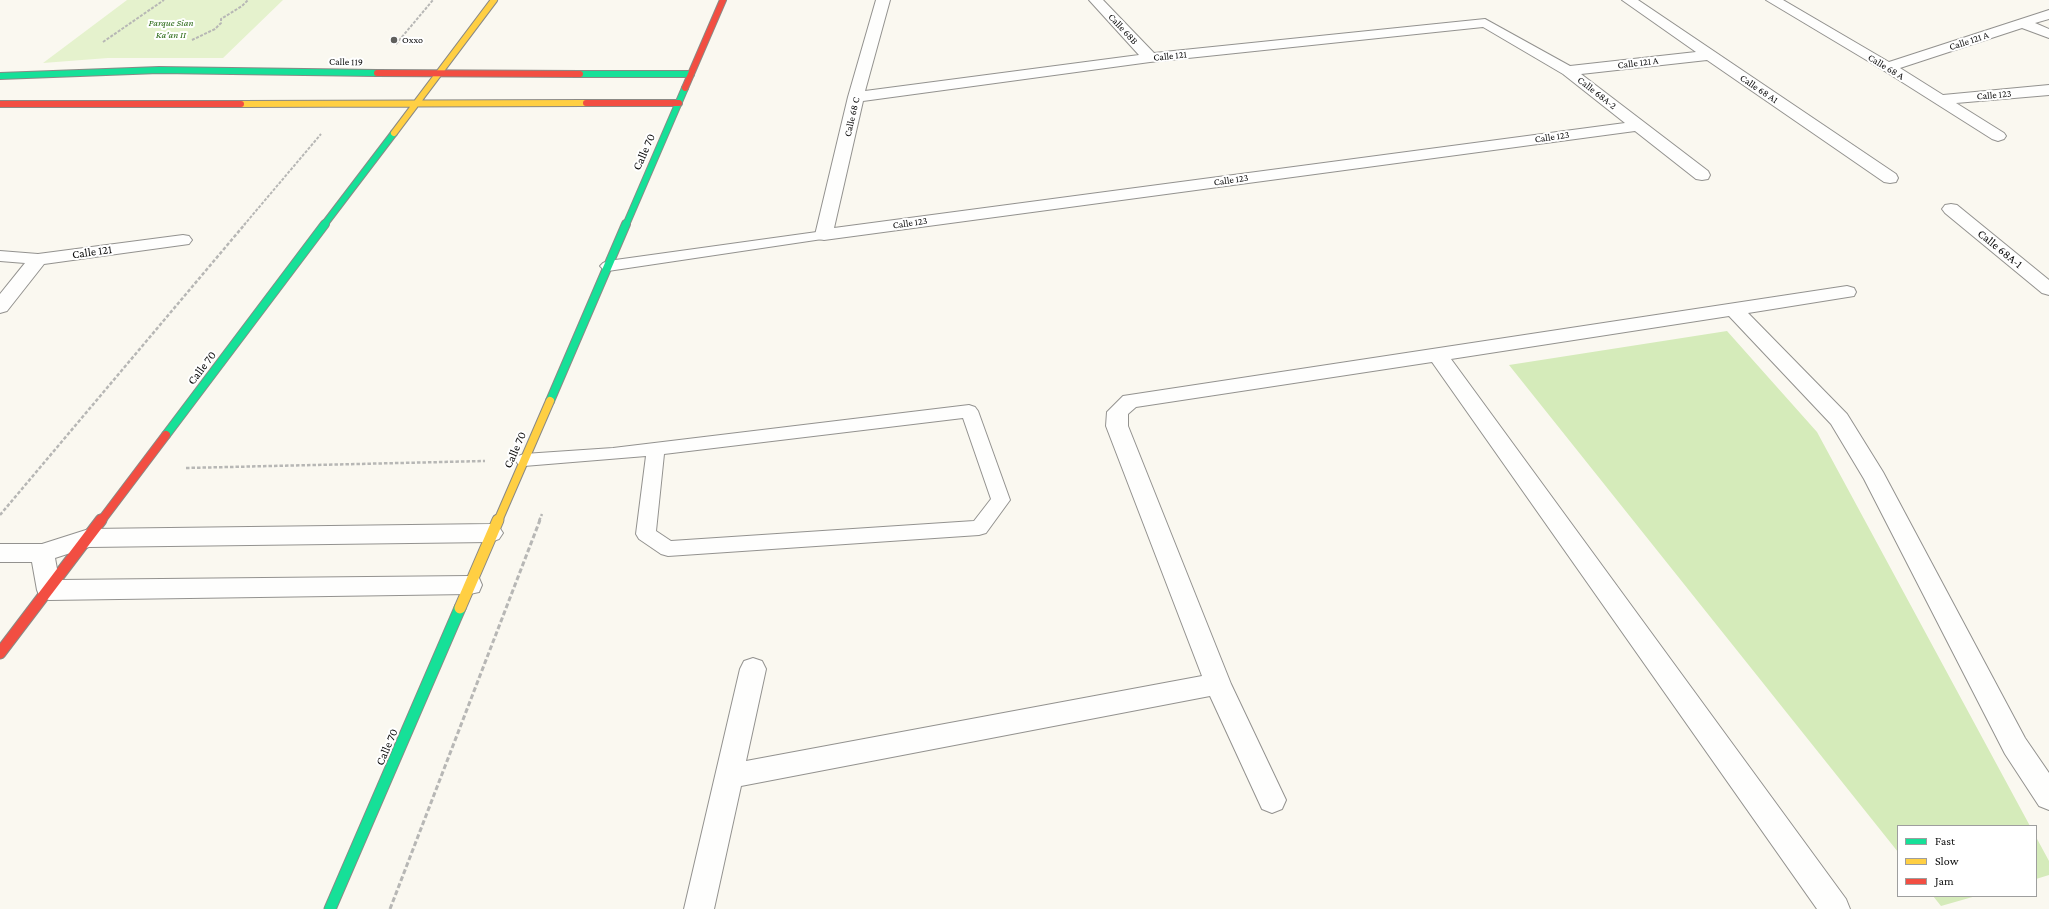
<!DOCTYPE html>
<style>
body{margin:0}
#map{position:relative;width:2049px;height:909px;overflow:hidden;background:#faf8f0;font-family:"Crimson Pro",serif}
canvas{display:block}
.legend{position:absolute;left:1897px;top:825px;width:140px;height:72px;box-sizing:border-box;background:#fff;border:1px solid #9e9e9e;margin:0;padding:5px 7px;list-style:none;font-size:12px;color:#0c0c0c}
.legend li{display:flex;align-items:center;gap:8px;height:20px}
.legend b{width:20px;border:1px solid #9e9e9e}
</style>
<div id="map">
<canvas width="2049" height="909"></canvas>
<ul class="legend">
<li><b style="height:5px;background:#16e098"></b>Fast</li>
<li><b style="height:5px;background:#ffcf43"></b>Slow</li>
<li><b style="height:5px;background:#f24e42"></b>Jam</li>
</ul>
</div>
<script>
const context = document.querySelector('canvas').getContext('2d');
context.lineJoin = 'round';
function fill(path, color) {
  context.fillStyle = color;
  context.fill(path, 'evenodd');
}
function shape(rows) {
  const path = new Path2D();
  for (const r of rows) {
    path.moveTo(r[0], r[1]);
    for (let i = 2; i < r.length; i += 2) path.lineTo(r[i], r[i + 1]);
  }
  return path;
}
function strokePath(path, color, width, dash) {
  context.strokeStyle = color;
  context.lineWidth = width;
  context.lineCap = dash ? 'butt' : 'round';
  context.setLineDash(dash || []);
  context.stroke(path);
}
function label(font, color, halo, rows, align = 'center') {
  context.font = font + ' "Crimson Pro",serif';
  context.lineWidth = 4;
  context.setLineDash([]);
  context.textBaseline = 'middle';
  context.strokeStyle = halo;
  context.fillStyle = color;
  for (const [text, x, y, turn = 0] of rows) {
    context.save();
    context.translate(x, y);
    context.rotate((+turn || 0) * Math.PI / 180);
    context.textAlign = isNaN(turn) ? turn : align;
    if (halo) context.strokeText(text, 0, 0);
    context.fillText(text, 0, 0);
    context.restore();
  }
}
fill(shape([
 [127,0,283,0,223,58,108,58,43,63]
]), '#e5f2cd');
fill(shape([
 [1727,331,1817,432,2030,826,1898,826,1898,852,1509,365],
 [2036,837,2049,861,2049,875,2036,879],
 [1933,896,1976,896,1941,906]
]), '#d5ebba');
const lane = shape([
 [824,231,829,232,831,235,829,238,608,271,603,269,600,266,603,263,608,261,824,231],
 [969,405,975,407,978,411,1010,500,986,533,979,535,668,556,661,554,639,539,636,534,646,456,524,466,518,464,515,460,518,456,524,454,613,448,969,405],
 [963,418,991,499,974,521,671,541,656,531,664,454,963,418]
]);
const street = shape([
 [876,0,890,0,865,91,1139,55,1089,0,1103,0,1154,53,1485,19,1570,66,1696,52,1622,0,1638,0,1896,174,1898,178,1896,182,1890,183,1884,182,1707,60,1581,74,1708,171,1710,175,1708,179,1702,180,1696,179,1635,131,824,240,818,239,815,235,848,97,876,0],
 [1483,27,1563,74,1625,123,834,228,863,101,1150,62,1483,27],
 [1766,0,1783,0,1889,62,2049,10,2049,19,2035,23,2049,29,2049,38,2022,28,1900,68,1943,95,2049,85,2049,95,1956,103,2004,133,2006,136,2004,139,1998,141,1992,139,1883,70,1766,0],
 [1951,204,1957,205,2049,280,2049,295,2042,293,1945,213,1942,209,1945,205,1951,204],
 [183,235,189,236,192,240,189,244,44,264,7,311,0,313,0,294,25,263,0,261,0,251,38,254,183,235],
 [1847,286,1854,288,1856,292,1854,296,1748,313,1847,414,1883,472,2025,738,2049,773,2049,810,2039,806,2005,754,1864,479,1831,424,1729,316,1451,359,1846,899,1850,909,1817,909,1432,362,1136,407,1128,414,1128,426,1231,684,1286,800,1282,809,1272,813,1262,809,1210,696,741,786,714,909,684,909,740,669,744,661,753,658,762,661,766,669,746,761,1202,676,1106,426,1107,412,1123,396,1847,286],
 [491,524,499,527,503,533,499,539,491,542,89,547,55,558,59,580,470,576,479,578,482,585,479,592,470,594,49,600,40,597,37,590,32,562,0,562,0,544,42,544,89,529,491,524]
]);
const fastFar2 = shape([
 [580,74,691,74],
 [0,76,159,70,377,73],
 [324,225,394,133],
 [626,225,685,88]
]);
const fastFar1 = shape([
 [550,401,626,224],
 [166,435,325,224]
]);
const fast = shape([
 [330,909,460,608]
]);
const slowFar2 = shape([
 [241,104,586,103],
 [394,133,494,0]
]);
const slowFar1 = shape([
 [498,521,550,401]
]);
const slow = shape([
 [460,608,498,520]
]);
const jamFar2 = shape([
 [377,73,580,74],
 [685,88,723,0],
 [586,103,679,103],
 [0,104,241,104]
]);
const jamFar1 = shape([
 [101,521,166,435]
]);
const jam = shape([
 [0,653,101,520]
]);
strokePath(lane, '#93928f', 2);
strokePath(street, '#93928f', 2);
strokePath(fastFar2, '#8a8985', 8);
strokePath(fastFar1, '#8a8985', 10);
strokePath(fast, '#8a8985', 13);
strokePath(slowFar2, '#8a8985', 8);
strokePath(slowFar1, '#8a8985', 10);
strokePath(slow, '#8a8985', 13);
strokePath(jamFar2, '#8a8985', 8);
strokePath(jamFar1, '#8a8985', 10);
strokePath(jam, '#8a8985', 13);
strokePath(shape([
 [192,40,215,29,221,23,221,19,242,6,248,0],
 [103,42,164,0],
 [396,44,433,0],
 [244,225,321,134]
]), '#b7b7b5', 2, [3, 1.5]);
strokePath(shape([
 [186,468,485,461],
 [0,515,245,224],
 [539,521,542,514]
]), '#b7b7b5', 2.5, [3.5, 2]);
strokePath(shape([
 [390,909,540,520]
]), '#b7b7b5', 3, [5, 2.5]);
fill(lane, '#fefefd');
fill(street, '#fefefd');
strokePath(fastFar2, '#16e098', 6);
strokePath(fastFar1, '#16e098', 8);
strokePath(fast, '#16e098', 11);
strokePath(slowFar2, '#ffcf43', 6);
strokePath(slowFar1, '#ffcf43', 8);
strokePath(slow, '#ffcf43', 11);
strokePath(jamFar2, '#f24e42', 6);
strokePath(jamFar1, '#f24e42', 8);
strokePath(jam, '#f24e42', 11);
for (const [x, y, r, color] of [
 [394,40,4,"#5f5f5c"]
]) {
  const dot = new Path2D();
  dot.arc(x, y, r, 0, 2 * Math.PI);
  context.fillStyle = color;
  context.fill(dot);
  strokePath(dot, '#fff', 1.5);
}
label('italic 10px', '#2b6a16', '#fff', [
 ["Parque Sian",171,23],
 ["Ka'an II",171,35]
]);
label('10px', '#0c0c0c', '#fff', [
 ["Calle 68B",1123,29,47],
 ["Calle 121 A",1969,41,-18],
 ["Calle 121",1170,56,-6],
 ["Calle 119",346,62,1],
 ["Calle 121 A",1638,63,-7],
 ["Calle 68 A",1886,67,31],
 ["Calle 68 A1",1759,89,34],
 ["Calle 68A-2",1597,93,38],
 ["Calle 123",1994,95,-5],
 ["Calle 68 C",852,117,-77],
 ["Calle 123",1552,137,-8],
 ["Calle 123",1231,180,-8],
 ["Calle 123",910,223,-8]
]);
label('10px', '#0c0c0c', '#fff', [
 ["Oxxo",402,40]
], 'left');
label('12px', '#0c0c0c', '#fff', [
 ["Calle 70",644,152,-66],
 ["Calle 68A-1",2000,249,39],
 ["Calle 121",92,252,-8],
 ["Calle 70",202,368,-53],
 ["Calle 70",515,450,-66],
 ["Calle 70",387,747,-67]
]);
</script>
